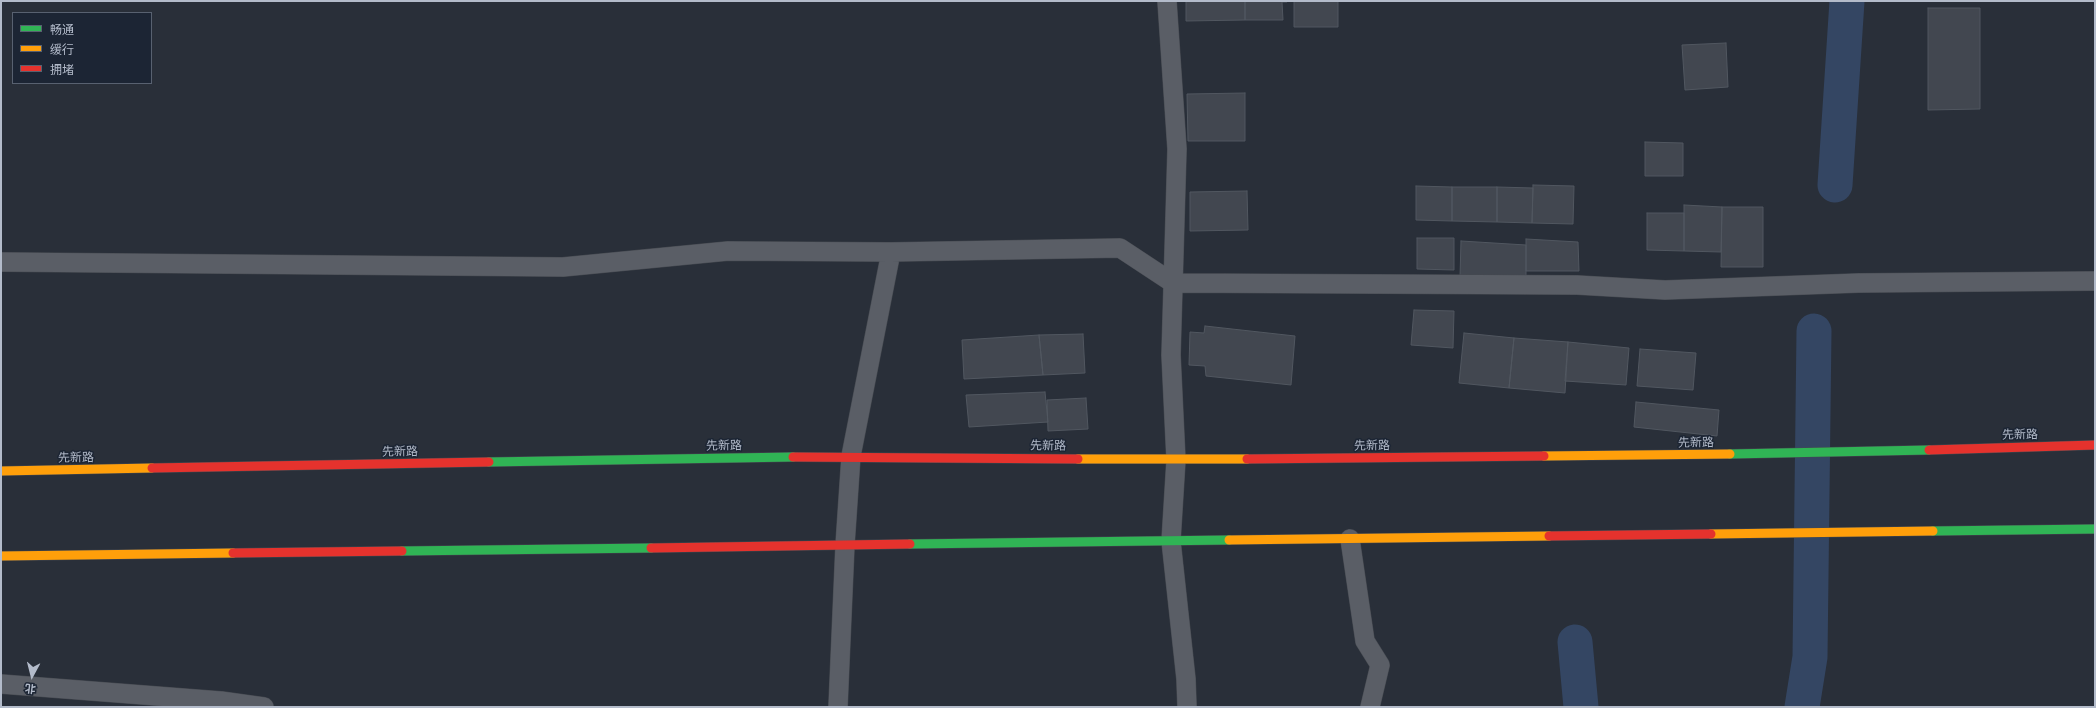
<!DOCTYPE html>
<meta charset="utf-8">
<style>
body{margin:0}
#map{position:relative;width:2096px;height:708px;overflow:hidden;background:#292f39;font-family:Figtree,"Noto Sans SC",sans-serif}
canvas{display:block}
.frame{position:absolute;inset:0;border:2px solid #b3bbca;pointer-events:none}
.legend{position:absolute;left:12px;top:12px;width:140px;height:72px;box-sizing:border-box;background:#1c2534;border:1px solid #586170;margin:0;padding:5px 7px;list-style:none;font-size:12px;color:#b3bbca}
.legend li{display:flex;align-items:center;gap:8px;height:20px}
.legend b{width:20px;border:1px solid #586170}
.north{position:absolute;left:12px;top:656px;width:40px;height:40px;-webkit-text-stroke:3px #1c2534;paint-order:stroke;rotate:187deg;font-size:11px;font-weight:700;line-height:16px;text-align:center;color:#b3bbca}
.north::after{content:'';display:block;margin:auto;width:14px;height:18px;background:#b3bbca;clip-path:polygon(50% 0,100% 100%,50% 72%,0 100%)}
</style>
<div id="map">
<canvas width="2096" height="708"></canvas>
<div class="frame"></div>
<ul class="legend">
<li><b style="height:5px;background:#30b455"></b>畅通</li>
<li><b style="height:5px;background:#ff9f0a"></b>缓行</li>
<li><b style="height:5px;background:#e5322d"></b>拥堵</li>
</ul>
<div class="north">北</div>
</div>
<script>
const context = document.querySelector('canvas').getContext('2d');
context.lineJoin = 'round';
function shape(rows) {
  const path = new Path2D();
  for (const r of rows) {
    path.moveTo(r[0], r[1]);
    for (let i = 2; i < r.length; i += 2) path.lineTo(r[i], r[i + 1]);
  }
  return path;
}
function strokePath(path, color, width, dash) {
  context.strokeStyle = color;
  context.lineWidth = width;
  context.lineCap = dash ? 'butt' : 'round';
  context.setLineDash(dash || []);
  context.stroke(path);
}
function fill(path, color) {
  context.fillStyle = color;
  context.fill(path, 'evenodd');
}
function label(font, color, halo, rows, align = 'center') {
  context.font = font + ' Figtree,"Noto Sans SC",sans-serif';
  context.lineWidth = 3;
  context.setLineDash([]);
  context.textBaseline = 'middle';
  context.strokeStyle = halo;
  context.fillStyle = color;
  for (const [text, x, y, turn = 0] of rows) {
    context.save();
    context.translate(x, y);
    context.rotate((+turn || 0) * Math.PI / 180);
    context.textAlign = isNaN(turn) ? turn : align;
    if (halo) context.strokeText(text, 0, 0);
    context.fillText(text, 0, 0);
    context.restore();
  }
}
strokePath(shape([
 [1835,185,1847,1],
 [1575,642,1581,707],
 [1802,707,1810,657,1814,331]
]), '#344663', 35);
const building = shape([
 [1186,1,1245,1,1245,20,1186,21,1186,1],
 [1245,1,1287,1,1287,2,1282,2,1283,20,1245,20,1245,1],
 [1294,1,1338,1,1338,27,1294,27,1294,1],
 [1928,8,1980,8,1980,109,1928,110,1928,8],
 [1726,43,1728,87,1685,90,1682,45,1726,43],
 [1245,93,1245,141,1188,141,1187,94,1245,93],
 [1645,142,1683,143,1683,176,1645,176,1645,142],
 [1533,185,1574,186,1573,224,1532,223,1533,185],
 [1416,186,1452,187,1452,221,1416,220,1416,186],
 [1452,187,1497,187,1497,222,1452,221,1452,187],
 [1497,187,1533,188,1532,223,1497,222,1497,187],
 [1247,191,1248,230,1190,231,1190,192,1247,191],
 [1684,205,1722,207,1721,252,1684,251,1684,205],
 [1722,207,1763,207,1763,267,1721,267,1722,207],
 [1647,213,1684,213,1684,251,1647,250,1647,213],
 [1417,238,1454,238,1454,270,1417,269,1417,238],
 [1526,239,1578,242,1579,271,1526,271,1526,239],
 [1461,241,1526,245,1526,279,1460,277,1461,241],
 [1414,310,1454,311,1453,348,1411,345,1414,310],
 [1205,326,1295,336,1291,385,1206,376,1205,366,1189,365,1190,332,1204,333,1205,326],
 [1464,333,1514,338,1509,388,1459,383,1464,333],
 [1083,334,1085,373,1043,375,1039,335,1083,334],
 [1039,335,1043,375,964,379,962,340,1039,335],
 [1514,338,1568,342,1565,393,1509,388,1514,338],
 [1568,342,1629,348,1626,385,1565,381,1568,342],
 [1640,349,1696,353,1693,390,1637,386,1640,349],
 [1045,392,1048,422,969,427,966,395,1045,392],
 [1086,398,1088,429,1048,431,1047,400,1086,398],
 [1636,402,1719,410,1717,436,1634,427,1636,402]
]);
fill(building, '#424750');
strokePath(building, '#515760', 1);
const lane = shape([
 [1167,1,1177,149,1171,355,1176,460,1171,541,1186,679,1187,707],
 [1,262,563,267,728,251,891,252,1120,248,1173,283,1577,285,1665,290,1859,283,2095,281],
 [1350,539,1365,641,1380,665,1370,707],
 [1,684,221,701,264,707],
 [838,707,845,545,851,456,891,252]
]);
const fast = shape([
 [1730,454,1929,450],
 [489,462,793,457],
 [1933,531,2095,529],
 [910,544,1229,540],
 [402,551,651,548]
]);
const slow = shape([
 [1544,456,1730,454],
 [1078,459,1247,459],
 [1,471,152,468],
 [1711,534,1933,531],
 [1229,540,1549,536],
 [1,556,233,553]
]);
const jam = shape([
 [1929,450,2095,445],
 [793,457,1078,459],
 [1247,459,1544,456],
 [152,468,489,462],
 [1549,536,1711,534],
 [651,548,910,544],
 [233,553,402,551]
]);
strokePath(lane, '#464a51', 20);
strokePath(fast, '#464a51', 10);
strokePath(slow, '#464a51', 10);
strokePath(jam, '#464a51', 10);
strokePath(lane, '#5a5e66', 19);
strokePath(fast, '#30b455', 9);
strokePath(slow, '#ff9f0a', 9);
strokePath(jam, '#e5322d', 9);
label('12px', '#b3bbca', '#1c2534', [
 ["先新路",2020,435,-1],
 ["先新路",1696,443,-1],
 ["先新路",724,446,-1],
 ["先新路",1048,446,1],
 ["先新路",1372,446,-1],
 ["先新路",400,452,-1],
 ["先新路",76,458,-1]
]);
</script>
